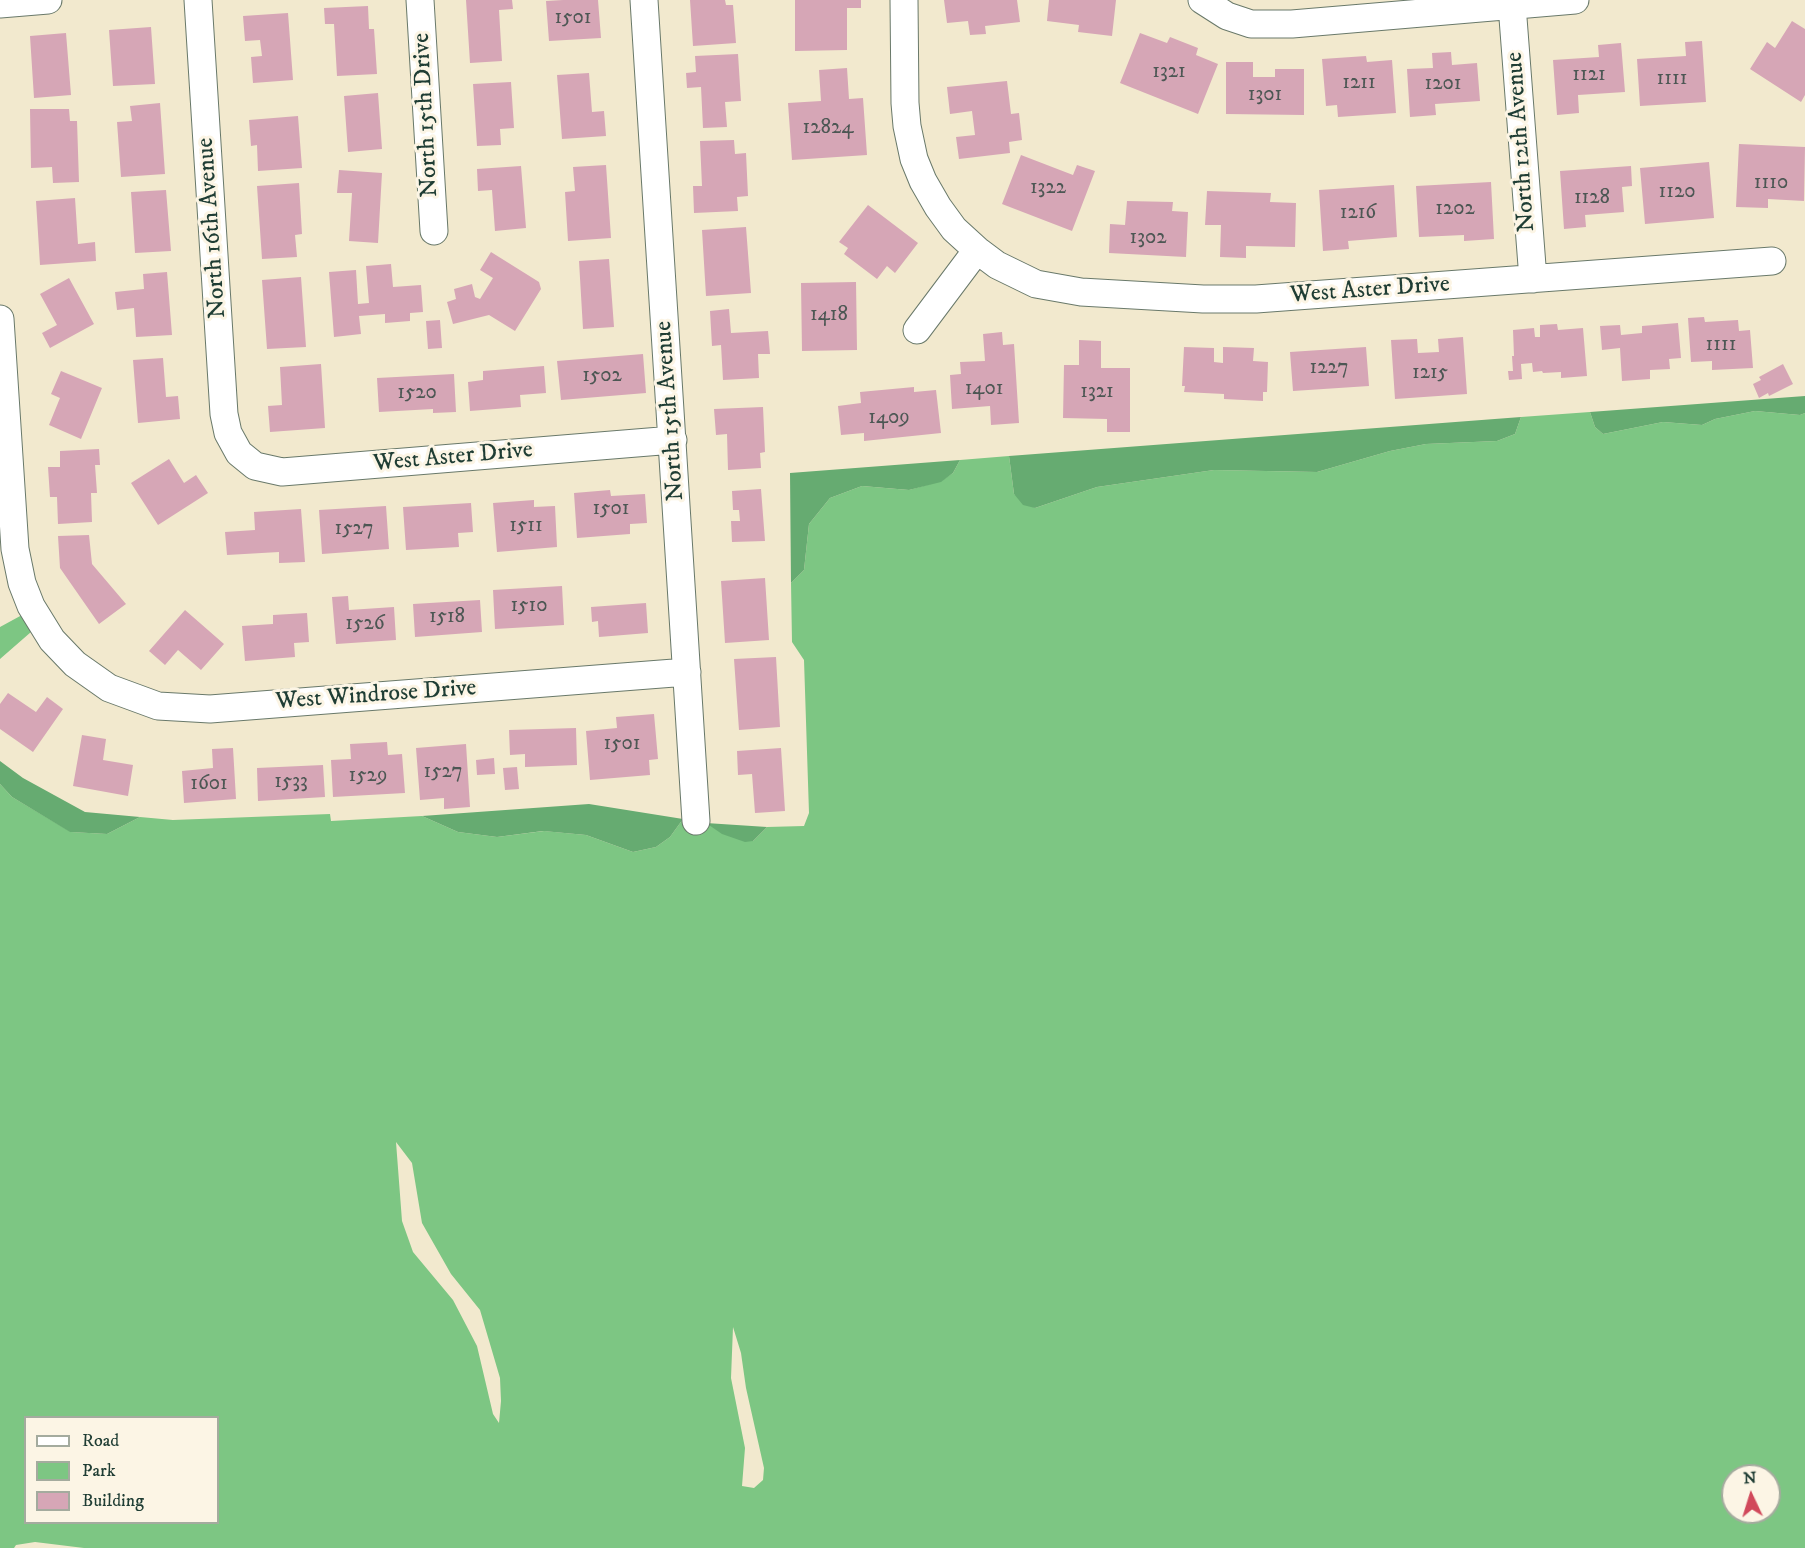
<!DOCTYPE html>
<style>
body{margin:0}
#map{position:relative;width:1805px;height:1548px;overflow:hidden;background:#f2e9ce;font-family:"IM FELL DW Pica",serif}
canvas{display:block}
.legend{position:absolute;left:24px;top:1416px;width:195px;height:108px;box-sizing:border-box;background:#fcf5e5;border:2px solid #a4ab9e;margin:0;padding:8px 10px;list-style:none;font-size:18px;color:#1f3d34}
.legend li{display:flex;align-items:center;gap:12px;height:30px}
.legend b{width:30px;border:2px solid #a4ab9e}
.north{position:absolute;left:1721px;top:1464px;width:60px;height:60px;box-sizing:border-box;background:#fcf5e5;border:2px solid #a4ab9e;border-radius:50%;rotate:356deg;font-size:16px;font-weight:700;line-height:24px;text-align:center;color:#1f3d34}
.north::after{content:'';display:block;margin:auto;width:21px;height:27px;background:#d1495b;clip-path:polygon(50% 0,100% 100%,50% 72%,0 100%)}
</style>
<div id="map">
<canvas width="1805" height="1548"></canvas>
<ul class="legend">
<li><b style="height:8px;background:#fff"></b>Road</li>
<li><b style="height:16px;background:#7dc683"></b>Park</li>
<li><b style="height:16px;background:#d6a6b6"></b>Building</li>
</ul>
<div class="north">N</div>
</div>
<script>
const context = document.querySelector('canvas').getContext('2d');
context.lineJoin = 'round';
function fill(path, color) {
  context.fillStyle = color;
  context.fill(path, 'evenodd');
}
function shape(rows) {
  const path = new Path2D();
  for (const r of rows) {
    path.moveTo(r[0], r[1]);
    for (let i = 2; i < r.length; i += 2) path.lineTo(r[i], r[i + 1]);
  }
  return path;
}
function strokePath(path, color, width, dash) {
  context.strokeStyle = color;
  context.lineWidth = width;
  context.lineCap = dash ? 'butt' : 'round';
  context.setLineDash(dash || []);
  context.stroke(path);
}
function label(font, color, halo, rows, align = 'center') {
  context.font = font + ' "IM FELL DW Pica",serif';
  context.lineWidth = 6;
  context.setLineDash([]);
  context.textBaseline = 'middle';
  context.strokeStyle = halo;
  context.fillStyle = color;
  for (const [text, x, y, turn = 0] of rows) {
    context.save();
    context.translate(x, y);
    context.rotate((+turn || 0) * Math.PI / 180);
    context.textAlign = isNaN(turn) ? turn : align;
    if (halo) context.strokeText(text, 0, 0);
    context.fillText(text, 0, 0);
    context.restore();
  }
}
fill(shape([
 [1755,411,1800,415,1805,413,1805,1548,84,1548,35,1542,16,1545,14,1548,0,1548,0,784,12,797,71,832,107,834,140,817,173,820,330,814,331,821,422,816,458,832,497,837,544,831,586,835,633,852,656,847,670,837,683,819,706,823,753,841,767,827,804,826,809,813,804,660,792,642,791,583,804,570,809,524,830,498,862,486,909,490,941,481,953,473,960,460,1009,456,1014,494,1035,508,1097,487,1214,470,1317,472,1390,451,1426,444,1497,441,1515,434,1521,417,1590,412,1595,427,1603,434,1663,422,1702,425,1715,419],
 [396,1142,412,1163,422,1223,451,1274,480,1310,500,1378,501,1401,499,1423,493,1414,477,1346,453,1300,413,1252,402,1221],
 [733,1327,741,1353,746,1388,764,1468,763,1480,754,1488,742,1486,745,1448,731,1378],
 [26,1418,218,1418,218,1522,26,1522],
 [1733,1476,1769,1476,1769,1512,1733,1512],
 [22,615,31,632,0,659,0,627]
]), '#7dc683');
fill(shape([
 [1805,396,1805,413,1800,415,1755,411,1715,419,1702,425,1663,422,1603,434,1595,427,1590,412],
 [1521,417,1515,434,1497,441,1426,444,1390,451,1317,472,1214,470,1097,487,1035,508,1023,505,1014,494,1009,456],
 [960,460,953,473,941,482,909,490,862,486,830,498,809,524,804,570,791,583,790,473],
 [0,761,23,778,85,812,140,817,107,834,70,832,12,797,0,784],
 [589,804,683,819,670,837,656,847,633,852,586,835,543,831,497,837,458,832,422,816],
 [706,823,767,827,753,841,745,842,722,834]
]), '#66ab71');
fill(shape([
 [466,0,512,0,513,9,499,10,502,61,470,63],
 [563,0,598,0,601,38,549,41,546,1],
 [690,0,725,0,726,5,733,5,736,43,693,46],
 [795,0,861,0,861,8,847,8,847,50,795,51],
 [944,0,1017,0,1020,22,985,26,986,34,970,35,968,21,947,23],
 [1049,0,1116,0,1112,36,1078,32,1079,25,1047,21],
 [368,6,369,29,374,29,377,74,337,76,334,24,325,24,324,8],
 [288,13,293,80,253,83,251,57,262,56,260,40,245,41,243,16],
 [1792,21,1805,29,1805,95,1801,102,1750,69,1767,42,1775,48],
 [151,27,155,84,113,86,109,30],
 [66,33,71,95,34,98,30,36],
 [1140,33,1167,43,1170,37,1198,48,1196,55,1218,64,1198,114,1120,83],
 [1702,41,1706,102,1640,106,1637,59,1686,56,1685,42],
 [1621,43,1625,92,1578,95,1579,113,1557,115,1553,60,1599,57,1598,45],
 [1451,52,1452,65,1477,63,1480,101,1435,104,1436,115,1410,117,1407,69,1433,68,1432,53],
 [738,54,741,101,725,102,727,127,703,128,701,87,687,88,686,73,696,72,695,56],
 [1366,56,1367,62,1392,60,1396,113,1338,117,1337,105,1326,106,1322,59],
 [1226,62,1253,62,1253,77,1275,77,1275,69,1304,69,1304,115,1226,114],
 [847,68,849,99,863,98,867,155,792,160,788,103,821,101,819,70],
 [589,73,592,112,604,111,606,136,562,139,557,75],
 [1007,81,1011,114,1019,113,1022,140,1009,142,1010,153,959,159,956,137,975,135,972,111,950,114,947,87],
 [511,82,514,128,500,129,501,145,477,146,473,84],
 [378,93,382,149,348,152,344,96],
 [160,103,165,174,121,177,117,122,132,121,130,106],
 [30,109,69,109,70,121,77,121,79,182,53,183,52,167,31,168],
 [298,116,302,168,258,171,257,145,251,146,249,120],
 [734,140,735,154,746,153,748,196,737,197,738,211,694,213,693,186,702,186,700,141],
 [1739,144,1805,147,1804,201,1768,199,1768,208,1736,207],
 [1021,155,1073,175,1077,165,1095,171,1072,231,1002,204],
 [1709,162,1714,218,1645,224,1640,168],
 [606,165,611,238,568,241,565,192,575,191,573,167],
 [521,166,526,228,495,231,492,190,478,191,477,169],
 [1631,166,1632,186,1622,187,1624,212,1585,215,1586,227,1564,229,1560,171],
 [339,170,382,173,378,243,349,241,352,193,337,193],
 [1491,182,1494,239,1464,241,1464,235,1419,237,1416,186],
 [299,183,302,234,295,235,297,257,262,259,257,186],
 [1394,185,1397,237,1348,241,1349,249,1323,251,1319,190],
 [166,190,171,251,135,253,131,192],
 [1207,191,1271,193,1270,202,1296,203,1295,247,1246,246,1246,258,1220,257,1221,225,1205,225],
 [75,198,78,244,95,242,96,261,40,265,36,201],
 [1127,201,1173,202,1172,211,1188,212,1186,257,1109,253,1110,224,1125,225],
 [868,205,918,243,895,273,887,266,877,279,844,254,848,248,839,242],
 [746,227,751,293,706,296,702,230],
 [491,252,539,282,541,289,515,331,489,315,453,324,447,302,456,299,454,289,472,284,475,297,480,299,493,278,480,270],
 [609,259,614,327,583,329,579,261],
 [391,264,393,287,421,285,423,312,410,313,410,321,385,323,385,314,359,316,361,334,334,337,329,272,356,270,358,304,369,303,366,266],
 [167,272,172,335,136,337,134,308,117,310,115,292,144,289,143,274],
 [301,277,306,347,267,349,262,280],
 [69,278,94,324,50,348,42,333,57,325,40,294],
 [856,282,857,350,802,351,801,283],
 [729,309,731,333,768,331,770,354,758,354,759,378,723,380,721,345,712,346,710,311],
 [1704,317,1705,322,1738,320,1739,331,1750,330,1753,368,1712,370,1712,361,1691,362,1688,318],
 [440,320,442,348,428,349,426,321],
 [1678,323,1681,358,1669,359,1670,369,1650,370,1650,379,1622,381,1620,348,1602,350,1600,326,1620,325,1621,335,1642,333,1642,326],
 [1557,324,1558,330,1583,328,1587,376,1561,378,1561,372,1543,373,1542,371,1533,372,1532,363,1521,364,1522,379,1509,380,1508,371,1513,371,1512,356,1514,356,1513,330,1534,328,1535,337,1540,337,1540,325],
 [1002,332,1003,345,1014,344,1019,423,991,425,990,406,952,409,950,375,961,374,960,362,985,361,983,334],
 [1463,337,1467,394,1395,399,1391,340,1417,339,1418,353,1439,352,1438,339],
 [1079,340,1101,341,1101,368,1130,368,1130,432,1107,432,1107,419,1063,418,1064,365,1079,365],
 [1184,347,1214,348,1214,362,1223,363,1223,347,1254,348,1253,361,1268,362,1267,392,1263,392,1263,401,1224,399,1224,394,1184,392,1185,386,1182,386],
 [1366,347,1369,386,1293,391,1290,352],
 [643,354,646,393,561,400,557,361],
 [163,358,166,397,178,396,180,419,138,423,133,360],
 [321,364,325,428,270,432,268,406,282,405,280,367],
 [1783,364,1793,384,1769,396,1768,393,1759,398,1753,384,1761,380,1759,377],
 [544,366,546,393,520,395,521,407,470,411,468,382,483,380,483,371],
 [61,371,102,388,81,439,49,425,60,398,51,394],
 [454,374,456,412,433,413,433,409,379,412,377,378],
 [914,387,914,392,936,390,941,433,864,441,864,433,841,435,838,406,861,403,860,392],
 [763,407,765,452,760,453,761,468,728,470,727,434,716,435,714,409],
 [99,449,100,465,95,465,97,493,91,493,92,522,58,524,57,497,50,497,48,467,60,467,60,451],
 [169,459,184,483,196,475,208,493,158,525,131,483],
 [761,489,765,541,732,542,731,521,740,521,739,510,733,510,732,491],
 [610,490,611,496,645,494,647,523,630,524,630,534,577,538,574,493],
 [534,500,534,507,555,506,557,547,497,552,493,503],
 [471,503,473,532,458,533,459,547,406,550,403,507],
 [386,506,389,549,322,554,319,510],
 [301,509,305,562,279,563,279,552,227,555,225,532,255,530,254,512],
 [89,535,92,564,126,604,99,624,60,568,58,536],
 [765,578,769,640,725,643,721,581],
 [562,586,564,625,495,629,493,590],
 [348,596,349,610,394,607,396,640,336,644,332,597],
 [480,600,482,632,415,637,413,604],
 [646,603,648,633,599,637,598,621,592,622,591,607],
 [185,610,224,644,201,670,178,650,165,665,149,651],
 [307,613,309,642,294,643,295,657,245,661,242,626,273,624,273,615],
 [776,657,780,727,739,730,734,659],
 [8,693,36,712,47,697,63,709,33,752,0,729,0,704],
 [654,714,658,759,649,760,650,775,590,780,586,731,617,728,616,717],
 [576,728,577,765,525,767,525,754,510,755,509,730],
 [82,735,106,739,103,760,133,765,128,796,73,786],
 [387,742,388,755,402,754,405,793,333,797,331,760,351,759,350,744],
 [466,744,470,807,444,809,444,798,420,800,416,748],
 [233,748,236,799,184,803,182,771,213,768,212,749],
 [781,748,785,811,755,813,752,774,738,775,737,751],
 [494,758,495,774,477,775,476,760],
 [323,765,325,797,258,801,257,768],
 [517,767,519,789,505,790,503,768]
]), '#d6a6b6');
const minor = shape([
 [198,0,224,414,228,433,239,453,255,466,282,472,673,440],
 [420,0,434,231],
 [644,0,696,821],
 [904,0,905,103,907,126,914,159,923,181,938,207,954,229,977,250,997,265,1036,284,1081,292,1203,299,1256,299,1772,261],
 [1202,0,1227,16,1251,24,1292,24,1575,0],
 [0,4,48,0],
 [1512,5,1533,279],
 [0,319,15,549,22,583,31,606,52,640,75,664,109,688,158,706,210,709,687,672],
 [917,330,977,250]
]);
strokePath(minor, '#69796a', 29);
strokePath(minor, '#fff', 27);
label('21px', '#4d5754', null, [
 ["1501",573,19],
 ["1321",1169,73],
 ["1121",1589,76],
 ["1111",1672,80],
 ["1211",1359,84],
 ["1201",1443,85],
 ["1301",1265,96],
 ["12824",828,129],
 ["1110",1771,184],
 ["1322",1048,189],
 ["1120",1677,193],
 ["1128",1592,199],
 ["1202",1455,210],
 ["1216",1358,214],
 ["1302",1148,239],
 ["1418",829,316],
 ["1111",1721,346],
 ["1227",1329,369],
 ["1215",1430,374],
 ["1502",602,377],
 ["1401",984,390],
 ["1321",1097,393],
 ["1520",417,394],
 ["1409",889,419],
 ["1501",611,510],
 ["1511",526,527],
 ["1527",354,530],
 ["1510",529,607],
 ["1518",447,618],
 ["1526",365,625],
 ["1501",622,745],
 ["1527",443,773],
 ["1529",368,777],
 ["1533",291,783],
 ["1601",209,785]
]);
label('24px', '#1f3d34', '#fcf5e5', [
 ["North 15th Drive",427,115,-93],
 ["North 12th Avenue",1522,142,-94],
 ["North 16th Avenue",213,228,-94],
 ["West Aster Drive",1370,291,-4],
 ["North 15th Avenue",671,411,-94],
 ["West Aster Drive",453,458,-5],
 ["West Windrose Drive",376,696,-4]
]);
</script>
